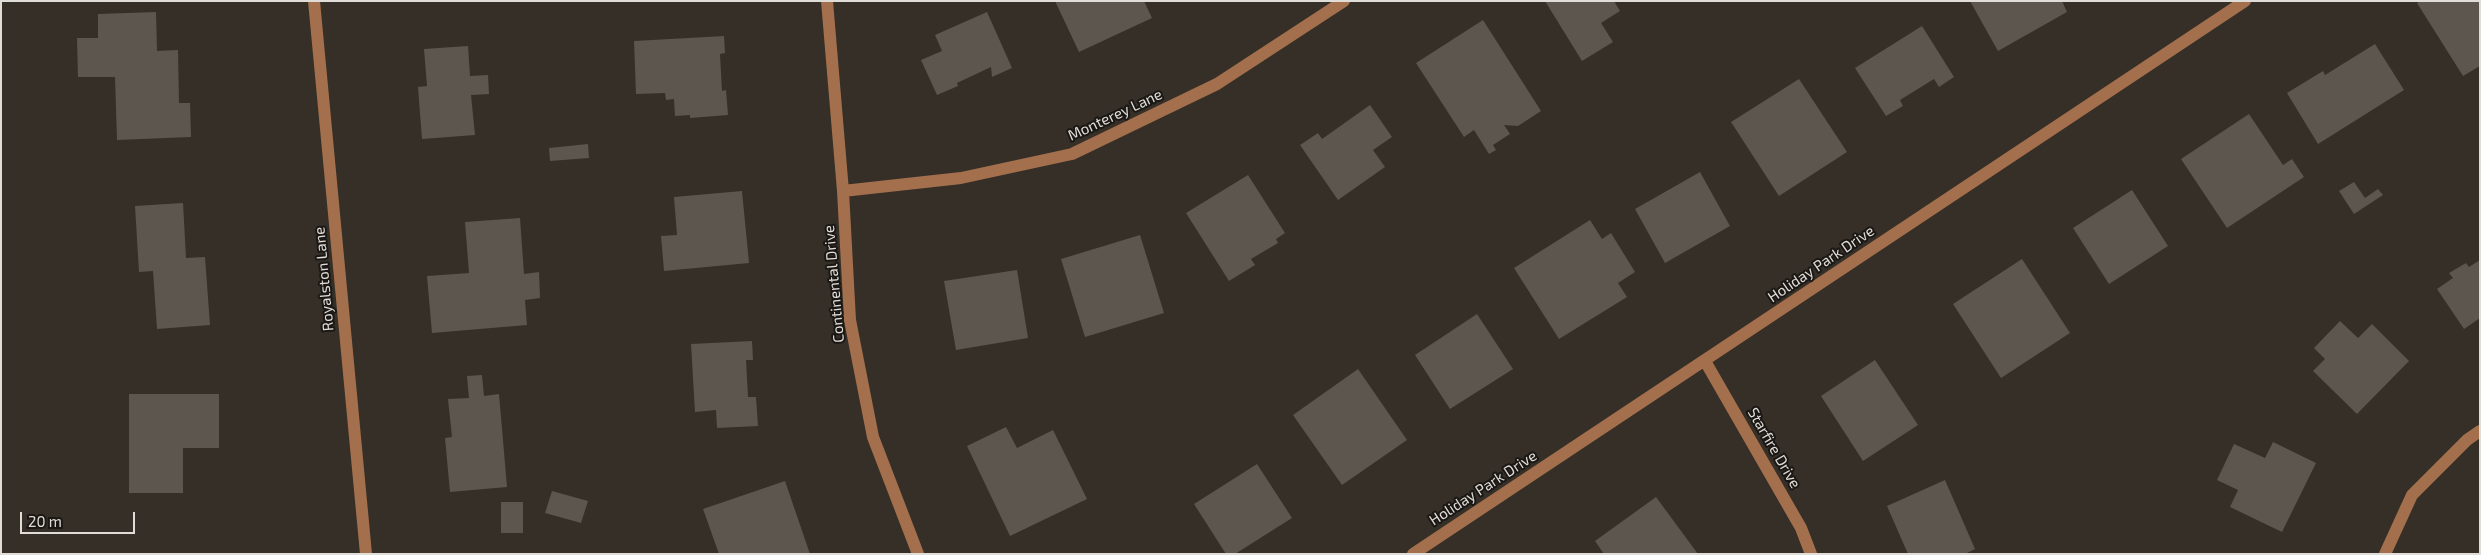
<!DOCTYPE html>
<style>
body{margin:0}
#map{position:relative;width:2481px;height:555px;overflow:hidden;background:#352f27;font-family:"Exo 2",sans-serif}
canvas{display:block}
.frame{position:absolute;inset:0;border:2px solid #e0dcd7;pointer-events:none}
.scale{position:absolute;left:20px;top:512px;width:115px;height:22px;box-sizing:border-box;border:2px solid #e0dcd7;border-top:0;padding-left:6px;font-size:15px;line-height:18px;white-space:nowrap;color:#e0dcd7;-webkit-text-stroke:4px #1a1714;paint-order:stroke}
</style>
<div id="map">
<canvas width="2481" height="555"></canvas>
<div class="frame"></div>
<div class="scale">20 m</div>
</div>
<script>
const context = document.querySelector('canvas').getContext('2d');
context.lineJoin = 'round';
function fill(path, color) {
  context.fillStyle = color;
  context.fill(path, 'evenodd');
}
function shape(rows) {
  const path = new Path2D();
  for (const r of rows) {
    path.moveTo(r[0], r[1]);
    for (let i = 2; i < r.length; i += 2) path.lineTo(r[i], r[i + 1]);
  }
  return path;
}
function strokePath(path, color, width, dash) {
  context.strokeStyle = color;
  context.lineWidth = width;
  context.lineCap = dash ? 'butt' : 'round';
  context.setLineDash(dash || []);
  context.stroke(path);
}
function label(font, color, halo, rows, align = 'center') {
  context.font = font + ' "Exo 2",sans-serif';
  context.lineWidth = 4;
  context.setLineDash([]);
  context.textBaseline = 'middle';
  context.strokeStyle = halo;
  context.fillStyle = color;
  for (const [text, x, y, turn = 0] of rows) {
    context.save();
    context.translate(x, y);
    context.rotate((+turn || 0) * Math.PI / 180);
    context.textAlign = isNaN(turn) ? turn : align;
    if (halo) context.strokeText(text, 0, 0);
    context.fillText(text, 0, 0);
    context.restore();
  }
}
fill(shape([
 [1055,1,1144,1,1152,18,1079,52],
 [1545,1,1614,1,1620,11,1601,23,1613,42,1582,61],
 [1970,1,2062,1,2067,12,1998,51],
 [2421,1,2480,1,2480,66,2463,76,2417,3],
 [156,12,157,51,178,50,179,103,190,103,191,137,117,140,115,77,78,77,77,38,98,38,98,14],
 [987,12,1012,68,992,77,991,67,957,83,958,86,937,95,921,60,942,51,935,35],
 [1483,20,1541,111,1518,126,1504,125,1510,134,1493,145,1496,150,1489,154,1474,130,1464,137,1416,63],
 [1922,26,1954,77,1939,87,1934,79,1900,100,1903,106,1886,116,1855,68],
 [724,36,725,53,720,54,722,91,726,90,728,115,690,118,690,115,675,116,674,99,666,100,665,93,636,94,634,41],
 [2375,44,2404,90,2318,144,2287,93,2323,71,2325,75],
 [468,46,470,76,488,75,489,94,471,95,475,135,422,139,418,87,427,86,424,49],
 [1799,79,1847,152,1779,196,1731,122],
 [1370,105,1392,137,1373,150,1385,167,1338,200,1300,145,1318,133,1322,139],
 [2249,114,2283,165,2292,159,2304,177,2227,228,2181,159],
 [588,144,589,158,550,161,549,148],
 [1700,172,1730,226,1665,263,1635,209],
 [1248,175,1285,233,1276,239,1278,243,1251,259,1255,265,1229,281,1186,213],
 [2354,182,2365,198,2378,189,2383,195,2354,214,2339,191],
 [2132,190,2168,246,2109,284,2073,228],
 [742,191,749,263,664,271,661,236,677,235,674,197],
 [183,203,186,258,205,257,210,325,157,329,153,271,139,272,135,206],
 [520,218,524,274,539,272,540,298,525,300,527,325,432,333,427,276,469,273,465,222],
 [1590,220,1602,239,1611,233,1635,272,1618,283,1627,297,1559,339,1514,268],
 [1140,235,1164,313,1085,337,1061,259],
 [2022,259,2070,333,2001,378,1953,304],
 [2480,260,2480,318,2464,329,2437,289,2453,278,2449,273,2466,263,2469,267],
 [1017,270,1028,338,956,350,944,281],
 [1477,314,1513,369,1450,409,1415,355],
 [2340,321,2358,338,2372,324,2409,361,2357,414,2313,371,2325,359,2314,348],
 [752,341,753,360,746,360,748,397,756,397,758,426,717,428,716,410,695,412,691,344],
 [1875,360,1918,425,1863,461,1821,396],
 [1358,369,1407,440,1342,485,1293,415],
 [482,375,484,396,499,394,507,487,450,492,445,438,452,437,448,399,469,398,467,376],
 [129,394,219,394,219,448,183,448,183,493,129,493],
 [1006,427,1017,448,1053,430,1087,499,1010,536,967,446],
 [2273,442,2316,463,2282,532,2230,507,2238,490,2217,480,2234,444,2265,458],
 [1257,464,1292,518,1235,554,1226,554,1194,504],
 [1945,480,1975,549,1965,554,1908,554,1887,506],
 [785,481,810,554,719,554,703,509],
 [552,491,588,501,581,523,545,513],
 [1656,497,1698,554,1604,554,1595,541],
 [501,502,523,502,523,533,501,533]
]), '#5d564e');
strokePath(shape([
 [314,1,366,554],
 [827,1,843,191,850,320,873,437,918,554],
 [843,191,961,178,1072,154,1217,84,1344,1],
 [1705,361,1801,528,1811,554],
 [1413,554,2245,1],
 [2385,554,2412,495,2467,440,2480,431]
]), '#a36f4c', 12);
label('15px', '#e0dcd7', '#1a1714', [
 ["Monterey Lane",1115,115,-25],
 ["Holiday Park Drive",1821,264,-34],
 ["Royalston Lane",324,279,-95],
 ["Continental Drive",834,284,-95],
 ["Starfire Drive",1774,448,60],
 ["Holiday Park Drive",1483,488,-33]
]);
</script>
